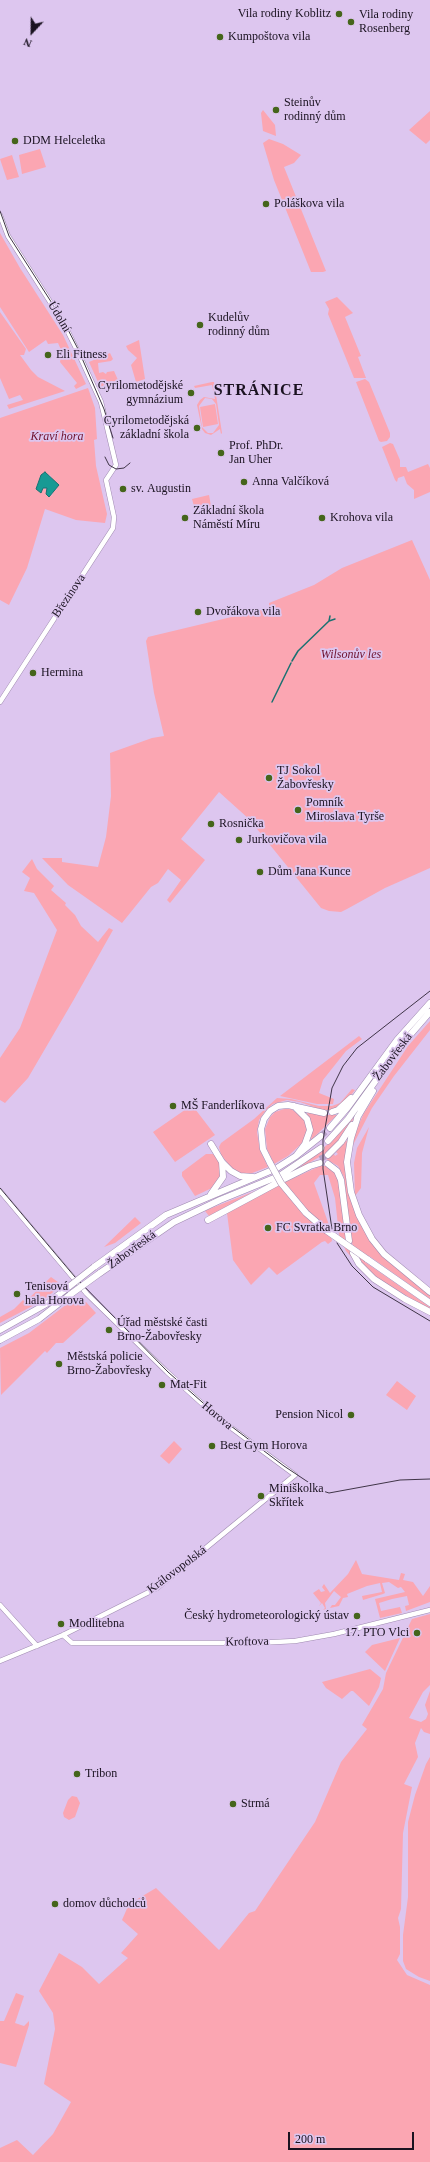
<!DOCTYPE html>
<meta charset="utf-8">
<style>
body{margin:0}
#map{position:relative;width:430px;height:2162px;overflow:hidden;background:#ddc6ef;font-family:"Times New Roman",serif}
canvas{display:block}
.north{position:absolute;left:12px;top:12px;width:40px;height:40px;-webkit-text-stroke:3px #ddc6ef;paint-order:stroke;rotate:202deg;font-size:11px;font-weight:700;line-height:16px;text-align:center;color:#1a1220}
.north::after{content:'';display:block;margin:auto;width:14px;height:18px;background:#1a1220;clip-path:polygon(50% 0,100% 100%,50% 72%,0 100%)}
.scale{position:absolute;left:288px;top:2132px;width:126px;height:18px;box-sizing:border-box;border:2px solid #1a1220;border-top:0;padding-left:5px;font-size:12px;line-height:14px;white-space:nowrap;color:#1a1220;-webkit-text-stroke:3px #ddc6ef;paint-order:stroke}
</style>
<div id="map">
<canvas width="430" height="2162"></canvas>
<div class="north">N</div>
<div class="scale">200 m</div>
</div>
<script>
const context = document.querySelector('canvas').getContext('2d');
context.lineJoin = 'round';
function fill(path, color) {
  context.fillStyle = color;
  context.fill(path, 'evenodd');
}
function shape(rows) {
  const path = new Path2D();
  for (const r of rows) {
    path.moveTo(r[0], r[1]);
    for (let i = 2; i < r.length; i += 2) path.lineTo(r[i], r[i + 1]);
  }
  return path;
}
function strokePath(path, color, width, dash) {
  context.strokeStyle = color;
  context.lineWidth = width;
  context.lineCap = dash ? 'butt' : 'round';
  context.setLineDash(dash || []);
  context.stroke(path);
}
function label(font, color, halo, rows, align = 'center') {
  context.font = font + ' "Times New Roman",serif';
  context.lineWidth = 3.5;
  context.setLineDash([]);
  context.textBaseline = 'middle';
  context.strokeStyle = halo;
  context.fillStyle = color;
  for (const [text, x, y, turn = 0] of rows) {
    context.save();
    context.translate(x, y);
    context.rotate((+turn || 0) * Math.PI / 180);
    context.textAlign = isNaN(turn) ? turn : align;
    if (halo) context.strokeText(text, 0, 0);
    context.fillText(text, 0, 0);
    context.restore();
  }
}
fill(shape([
 [263,110,275,125,276,136,263,131,261,113],
 [430,111,430,140,426,144,409,130],
 [269,139,283,144,301,155,294,163,284,167,326,271,323,272,311,272,274,180,263,143],
 [40,149,46,167,22,174,19,155],
 [12,155,19,177,7,180,0,159],
 [0,233,20,268,63,335,86,384,76,389,74,386,77,383,60,362,62,352,58,343,48,344,46,340,29,352,0,307],
 [337,297,353,313,345,317,361,356,358,357,366,378,354,378,328,314,329,309,325,302],
 [0,312,26,349,24,355,20,355,31,370,38,377,65,391,9,409,7,405,23,400,20,395,9,399,0,378],
 [139,340,145,379,136,382,131,365,137,358,128,350,126,346],
 [110,353,113,359,111,361,98,363,99,373,103,372,106,374,107,372,114,371,118,380,100,387,99,384,101,381,98,382,89,362],
 [365,379,369,382,390,433,390,437,387,441,381,442,379,441,356,382],
 [212,382,214,382,222,433,221,434,220,429,211,435,205,433,202,429,197,405,200,400,204,397,215,399,212,385,195,388,194,386],
 [205,398,212,399,216,404,219,425,213,433,208,433,202,427,199,406],
 [88,388,95,408,97,439,94,440,96,466,107,514,105,523,76,520,45,509,27,568,9,605,0,600,0,418],
 [50,475,57,489,53,491,52,496,47,488,42,489,37,485,41,479],
 [215,404,218,424,203,427,200,407],
 [390,443,393,444,400,460,400,467,406,467,408,472,428,464,430,468,430,492,414,499,414,490,407,484,404,476,398,478,397,482,395,480,382,447],
 [209,495,211,506,195,510,192,499],
 [412,540,430,580,430,868,385,888,347,909,341,912,329,911,321,908,249,819,219,792,181,839,205,860,170,903,167,900,181,880,168,869,158,883,151,887,122,923,68,885,42,858,62,858,62,862,98,867,106,837,111,796,110,753,152,738,164,736,154,693,146,641,148,637,269,608,269,603,314,585,342,568],
 [32,859,37,869,54,886,51,890,66,903,65,905,75,915,81,926,98,942,109,928,113,930,73,1001,28,1078,5,1103,0,1100,0,1058,20,1028,57,930,34,893,24,891,30,878,22,872],
 [430,1021,430,1030,394,1076,372,1108,353,1145,355,1133,364,1113,408,1046],
 [359,1036,362,1039,346,1051,323,1080,319,1093,334,1099,333,1104,317,1104,280,1096],
 [352,1089,355,1090,348,1099,336,1108,330,1110,322,1110,300,1102,287,1100,273,1104,266,1110,259,1120,257,1132,260,1150,268,1167,247,1175,235,1172,221,1155,219,1147,221,1143,254,1119,277,1098,291,1099,319,1106,332,1106,340,1103],
 [192,1105,215,1135,175,1162,153,1132],
 [291,1109,304,1118,307,1130,303,1142,299,1146,288,1156,274,1164,267,1149,265,1129,270,1117,275,1112,284,1109],
 [308,1111,320,1115,337,1115,311,1140,312,1128,307,1114],
 [355,1116,345,1135,328,1152,295,1171,333,1140],
 [369,1127,362,1153,361,1188,355,1196,354,1163,357,1148],
 [347,1140,346,1153,349,1192,363,1229,370,1241,430,1294,430,1299,369,1256,365,1262,430,1307,430,1310,374,1276,360,1262,353,1247,350,1233,344,1177,338,1166,326,1159,334,1154,335,1156,338,1154,336,1152],
 [206,1154,213,1154,220,1162,220,1178,214,1187,195,1196,182,1176,182,1172],
 [320,1166,328,1166,338,1174,349,1249,353,1259,346,1251,339,1235,335,1198,328,1175,320,1175,314,1183,329,1225,332,1241,328,1244,325,1241,322,1242,277,1275,269,1267,251,1285,233,1260,227,1213,257,1195],
 [255,1191,209,1216,205,1211,209,1209],
 [135,1217,141,1223,115,1243,104,1247],
 [51,1277,62,1285,42,1301,0,1323,0,1317,14,1309,23,1300,25,1302],
 [76,1300,81,1306,86,1302,96,1313,63,1343,56,1343,47,1353,45,1351,1,1395,0,1348,29,1333,71,1301],
 [397,1381,416,1396,407,1410,386,1395],
 [174,1441,182,1449,169,1464,160,1456],
 [356,1560,362,1574,399,1580,401,1573,405,1574,403,1580,413,1582,423,1596,430,1586,430,1602,406,1611,405,1606,409,1605,407,1596,392,1599,379,1603,381,1611,400,1607,402,1613,380,1618,375,1599,405,1592,401,1587,398,1588,389,1582,382,1583,385,1593,383,1594,363,1600,362,1596,382,1592,380,1583,367,1586,347,1594,348,1597,343,1598,339,1606,330,1608,332,1605,335,1605,341,1597,334,1591,325,1603,326,1609,323,1610,325,1608,322,1603,319,1606,321,1603,313,1593,319,1589,321,1592,325,1591,322,1587,324,1584,330,1593,348,1574],
 [430,1614,430,1685,423,1692,409,1718,421,1722,426,1719,428,1714,425,1705,430,1691,430,1734,424,1732,421,1728,415,1743,418,1757,404,1784,412,1787,403,1833,401,1909,398,1918,400,1927,400,1954,397,1960,407,1975,430,1985,430,2162,0,2162,0,2148,17,2140,33,2155,53,2134,71,2102,44,2084,55,2029,53,2013,39,1991,59,1953,82,1967,99,1984,128,1958,121,1953,138,1934,122,1920,129,1904,156,1888,219,1950,249,1913,255,1911,315,1822,341,1762,367,1729,362,1725,383,1689,386,1673,412,1619],
 [400,1638,385,1671,365,1652,372,1645],
 [370,1669,381,1678,379,1687,369,1706,353,1691,351,1691,342,1699,326,1688,322,1682],
 [430,1757,430,1981,419,1977,406,1969,403,1961,403,1935,408,1897,408,1822,415,1795,426,1764],
 [72,1796,77,1797,80,1803,75,1817,69,1820,64,1817,63,1813,68,1800],
 [16,1993,24,1996,15,2023,24,2026,29,2021,29,2025,16,2067,0,2063,0,2021,4,2021]
]), '#fba6b2');
const water = shape([
 [45,472,59,485,49,497,46,494,47,488,43,488,41,493,36,489,41,475,45,472]
]);
fill(water, '#189a94');
strokePath(water, '#197171', 1);
strokePath(shape([
 [329,621,335,619],
 [292,661,298,651,329,621,330,616],
 [272,702,291,663]
]), '#197171', 1.5);
strokePath(shape([
 [321,1136,330,1128],
 [320,1159,328,1155]
]), '#b6a2c6', 6, [6, 3]);
const minor = shape([
 [0,215,8,236,63,322,77,350,101,402,116,465,106,480,114,517,113,528,0,702],
 [0,1191,87,1294,167,1372,218,1418,295,1475,157,1588,63,1635,0,1661],
 [0,1605,37,1646],
 [63,1635,72,1643,256,1643,295,1641,334,1634,430,1610]
]);
const highway = shape([
 [294,1106,307,1119,310,1130,305,1144,296,1156],
 [332,1112,338,1110,351,1098],
 [358,1116,351,1138,347,1162,351,1192,359,1215,372,1239,384,1254,430,1292],
 [357,1118,373,1091],
 [330,1128,348,1107,397,1040,430,1003],
 [328,1141,348,1119,403,1043,430,1012],
 [211,1144,222,1162,231,1171,240,1176,253,1177],
 [328,1155,341,1142,352,1125],
 [270,1163,263,1149,261,1129,264,1119,270,1111,278,1106,288,1105,324,1113],
 [328,1164,337,1171,341,1180,349,1241],
 [277,1168,296,1156,321,1136],
 [281,1175,321,1148],
 [284,1179,310,1166,320,1163],
 [211,1194,223,1177,222,1162],
 [208,1220,277,1183],
 [353,1253,359,1264,374,1279,405,1299,430,1312],
 [367,1259,430,1303],
 [94,1267,166,1215,270,1171],
 [100,1273,174,1222,220,1200,274,1178],
 [0,1330,48,1303,66,1289],
 [0,1340,39,1319,71,1294]
]);
strokePath(minor, '#9f8ab0', 5.5);
strokePath(highway, '#9f8ab0', 7);
strokePath(minor, '#fff', 4.5);
strokePath(highway, '#fff', 6);
strokePath(shape([
 [0,211,9,236,64,322,78,349,104,409,113,438],
 [105,457,109,465,116,469,124,468,130,463],
 [0,1188,75,1277,168,1372,219,1417,284,1466,320,1490,329,1493,400,1480,430,1479],
 [332,1229,323,1169,323,1140,332,1088,343,1066,357,1048,430,991],
 [337,1243,352,1266,373,1287,430,1321]
]), '#3f3447', 1);
const highwayBridge = shape([
 [270,1163,281,1183,306,1213,327,1231,367,1259],
 [66,1289,94,1267],
 [71,1294,100,1273]
]);
strokePath(highwayBridge, '#9f8ab0', 7, []);
strokePath(highwayBridge, '#fff', 6);
for (const [x, y, r, color] of [
 [339,14,4,"#45651b"],
 [351,22,4,"#45651b"],
 [220,37,4,"#45651b"],
 [276,110,4,"#45651b"],
 [15,141,4,"#45651b"],
 [266,204,4,"#45651b"],
 [200,325,4,"#45651b"],
 [48,355,4,"#45651b"],
 [191,393,4,"#45651b"],
 [197,428,4,"#45651b"],
 [221,453,4,"#45651b"],
 [244,482,4,"#45651b"],
 [123,489,4,"#45651b"],
 [185,518,4,"#45651b"],
 [322,518,4,"#45651b"],
 [198,612,4,"#45651b"],
 [33,673,4,"#45651b"],
 [269,778,4,"#45651b"],
 [298,810,4,"#45651b"],
 [211,824,4,"#45651b"],
 [239,840,4,"#45651b"],
 [260,872,4,"#45651b"],
 [173,1106,4,"#45651b"],
 [268,1228,4,"#45651b"],
 [17,1294,4,"#45651b"],
 [109,1330,4,"#45651b"],
 [59,1364,4,"#45651b"],
 [162,1385,4,"#45651b"],
 [351,1415,4,"#45651b"],
 [212,1446,4,"#45651b"],
 [261,1496,4,"#45651b"],
 [357,1616,4,"#45651b"],
 [61,1624,4,"#45651b"],
 [417,1633,4,"#45651b"],
 [77,1774,4,"#45651b"],
 [233,1804,4,"#45651b"],
 [55,1904,4,"#45651b"]
]) {
  const dot = new Path2D();
  dot.arc(x, y, r, 0, 2 * Math.PI);
  context.fillStyle = color;
  context.fill(dot);
  strokePath(dot, '#ddc6ef', 1.5);
}
label('12px', '#1a1220', '#ddc6ef', [
 ["Vila rodiny Koblitz",331,14,"right"],
 ["Vila rodiny",359,15],
 ["Rosenberg",359,29],
 ["Kumpoštova vila",228,37],
 ["Steinův",284,103],
 ["rodinný dům",284,117],
 ["DDM Helceletka",23,141],
 ["Poláškova vila",274,204],
 ["Kudelův",208,318],
 ["rodinný dům",208,332],
 ["Eli Fitness",56,355],
 ["Cyrilometodějské",183,386,"right"],
 ["gymnázium",183,400,"right"],
 ["Cyrilometodějská",189,421,"right"],
 ["základní škola",189,435,"right"],
 ["Prof. PhDr.",229,446],
 ["Jan Uher",229,460],
 ["Anna Valčíková",252,482],
 ["sv. Augustin",131,489],
 ["Základní škola",193,511],
 ["Náměstí Míru",193,525],
 ["Krohova vila",330,518],
 ["Dvořákova vila",206,612],
 ["Hermina",41,673],
 ["TJ Sokol",277,771],
 ["Žabovřesky",277,785],
 ["Pomník",306,803],
 ["Miroslava Tyrše",306,817],
 ["Rosnička",219,824],
 ["Jurkovičova vila",247,840],
 ["Dům Jana Kunce",268,872],
 ["MŠ Fanderlíkova",181,1106],
 ["FC Svratka Brno",276,1228],
 ["Tenisová",25,1287],
 ["hala Horova",25,1301],
 ["Úřad městské časti",117,1323],
 ["Brno-Žabovřesky",117,1337],
 ["Městská policie",67,1357],
 ["Brno-Žabovřesky",67,1371],
 ["Mat-Fit",170,1385],
 ["Pension Nicol",343,1415,"right"],
 ["Best Gym Horova",220,1446],
 ["Miniškolka",269,1489],
 ["Skřítek",269,1503],
 ["Český hydrometeorologický ústav",349,1616,"right"],
 ["Modlitebna",69,1624],
 ["17. PTO Vlci",409,1633,"right"],
 ["Tribon",85,1774],
 ["Strmá",241,1804],
 ["domov důchodců",63,1904]
], 'left');
label('12px', '#1a1220', '#ddc6ef', [
 ["Údolní",59,317,59],
 ["Březinova",69,596,-56],
 ["Žabovřeská",393,1057,-53],
 ["Žabovřeská",132,1250,-36],
 ["Horova",217,1416,40],
 ["Královopolská",177,1570,-37],
 ["Kroftova",247,1642,-1]
]);
label('italic 12px', '#6e102c', '#ddc6ef', [
 ["Kraví hora",57,437],
 ["Wilsonův les",351,655]
]);
context.letterSpacing = '1px';
label('bold 16px', '#1a1220', '#ddc6ef', [
 ["STRÁNICE",259,391]
]);
context.letterSpacing = '0px';
</script>
